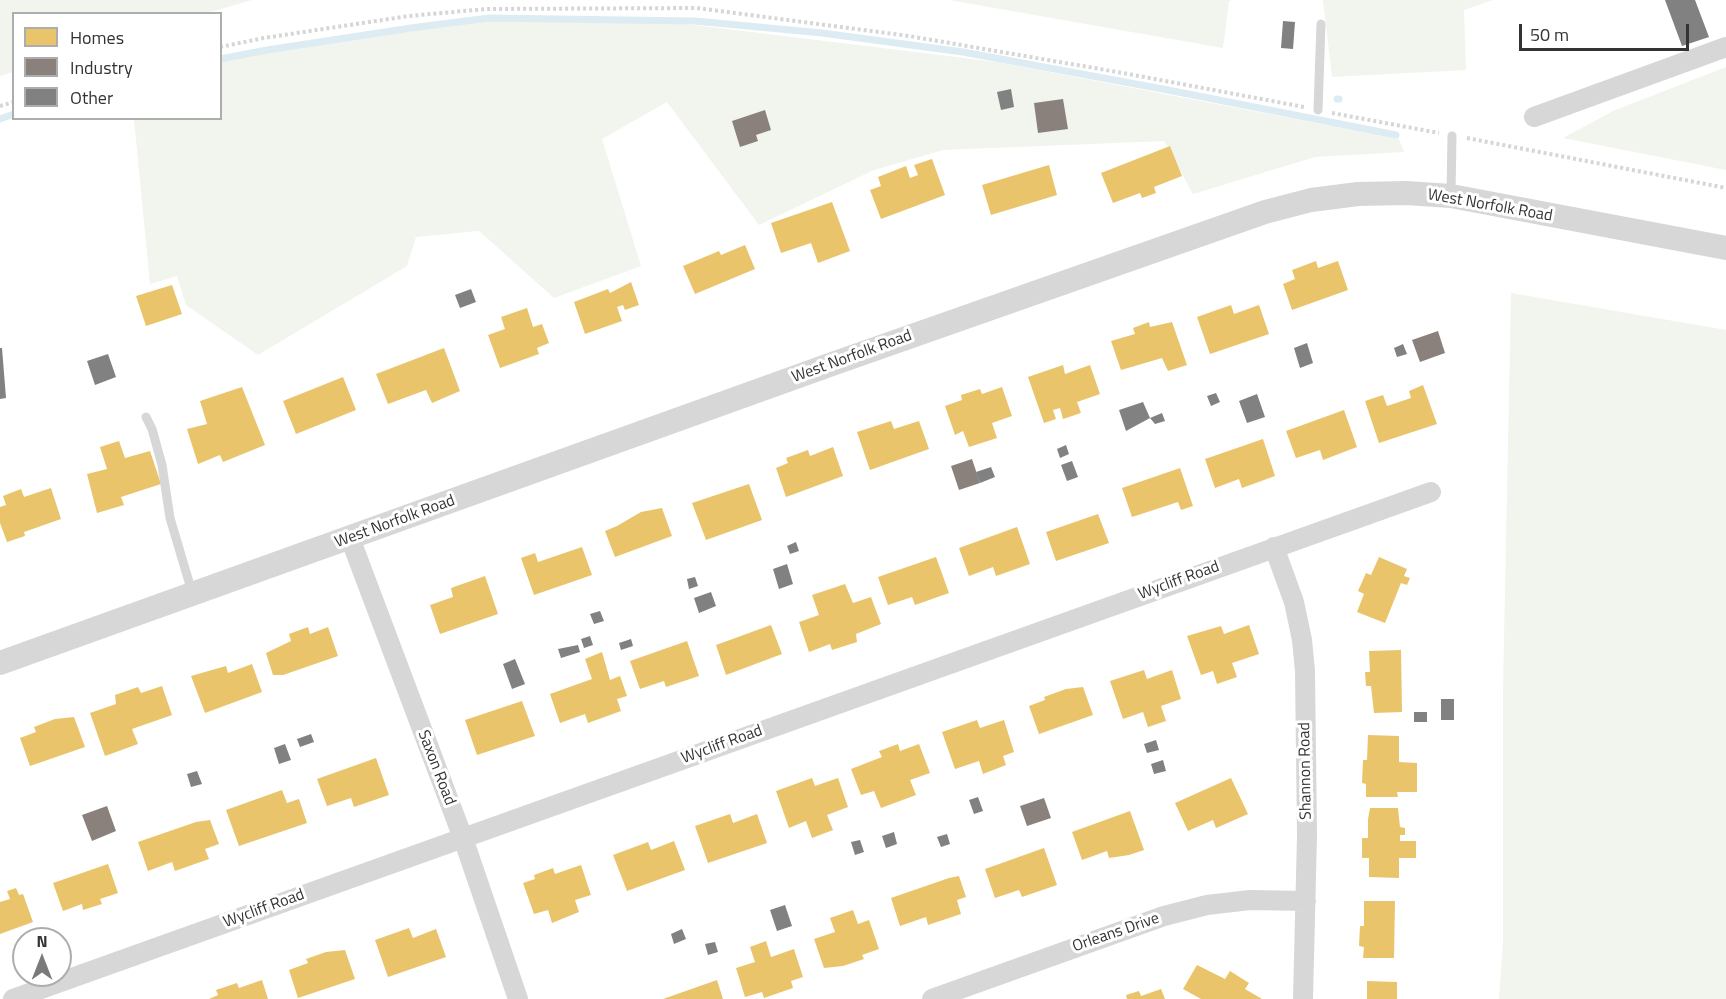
<!DOCTYPE html>
<style>
body{margin:0}
#map{position:relative;width:1726px;height:999px;overflow:hidden;background:#fff;font-family:"Titillium Web",sans-serif}
canvas{display:block}
.legend{position:absolute;left:12px;top:12px;width:210px;height:108px;box-sizing:border-box;background:#fff;border:2px solid #adadad;margin:0;padding:8px 10px;list-style:none;font-size:18px;color:#333}
.legend li{display:flex;align-items:center;gap:12px;height:30px}
.legend b{width:30px;border:2px solid #adadad}
.north{position:absolute;left:12px;top:927px;width:60px;height:60px;box-sizing:border-box;background:#fff;border:2px solid #adadad;border-radius:50%;rotate:0deg;font-size:16px;font-weight:700;line-height:24px;text-align:center;color:#333}
.north::after{content:'';display:block;margin:auto;width:21px;height:27px;background:#7a7a7a;clip-path:polygon(50% 0,100% 100%,50% 72%,0 100%)}
.scale{position:absolute;left:1519px;top:24px;width:170px;height:27px;box-sizing:border-box;border:3px solid #333;border-top:0;padding-left:8px;font-size:18px;line-height:21px;white-space:nowrap;color:#333;-webkit-text-stroke:4px #fff;paint-order:stroke}
</style>
<div id="map">
<canvas width="1726" height="999"></canvas>
<ul class="legend">
<li><b style="height:16px;background:#e9c46a"></b>Homes</li>
<li><b style="height:16px;background:#8a817c"></b>Industry</li>
<li><b style="height:16px;background:#818181"></b>Other</li>
</ul>
<div class="north">N</div>
<div class="scale">50 m</div>
</div>
<script>
const context = document.querySelector('canvas').getContext('2d');
context.lineJoin = 'round';
function fill(path, color) {
  context.fillStyle = color;
  context.fill(path, 'evenodd');
}
function shape(rows) {
  const path = new Path2D();
  for (const r of rows) {
    path.moveTo(r[0], r[1]);
    for (let i = 2; i < r.length; i += 2) path.lineTo(r[i], r[i + 1]);
  }
  return path;
}
function strokePath(path, color, width, dash) {
  context.strokeStyle = color;
  context.lineWidth = width;
  context.lineCap = dash ? 'butt' : 'round';
  context.setLineDash(dash || []);
  context.stroke(path);
}
function label(font, color, halo, rows, align = 'center') {
  context.font = font + ' "Titillium Web",sans-serif';
  context.lineWidth = 6;
  context.setLineDash([]);
  context.textBaseline = 'middle';
  context.strokeStyle = halo;
  context.fillStyle = color;
  for (const [text, x, y, turn = 0] of rows) {
    context.save();
    context.translate(x, y);
    context.rotate((+turn || 0) * Math.PI / 180);
    context.textAlign = isNaN(turn) ? turn : align;
    if (halo) context.strokeText(text, 0, 0);
    context.fillText(text, 0, 0);
    context.restore();
  }
}
fill(shape([
 [0,0,252,0,207,13,14,14,13,72,0,76],
 [949,0,1232,0,1229,1,1223,48],
 [1323,0,1493,0,1464,10,1466,70,1332,77],
 [480,19,686,24,997,62,1399,139,1404,152,1315,157,1193,194,1164,141,943,150,874,170,759,225,667,102,602,139,641,266,554,298,479,231,416,237,407,266,258,355,186,305,177,276,150,284,134,119,220,118,221,62,268,50],
 [1726,67,1726,170,1563,138,1613,111],
 [1511,293,1726,330,1726,999,1499,999,1503,941,1503,692]
]), '#f1f5ed');
fill(shape([
 [1170,146,1182,176,1154,187,1156,193,1142,198,1140,193,1113,203,1101,173],
 [932,159,945,195,881,219,870,190,881,186,878,177,906,166,910,178,918,175,914,165],
 [1049,165,1057,195,991,215,982,185],
 [832,202,850,251,818,263,811,243,781,253,771,223],
 [745,245,755,269,695,294,683,266,719,251,721,255],
 [1316,261,1318,268,1338,261,1348,290,1292,310,1283,284,1295,279,1292,270],
 [631,282,639,305,625,310,623,305,617,307,622,321,585,334,574,302,608,289,610,293],
 [172,285,182,314,146,326,136,296],
 [1231,305,1234,314,1259,305,1269,334,1210,354,1197,317],
 [527,308,533,327,542,324,549,343,537,348,539,354,500,368,488,335,505,329,501,317],
 [1149,322,1150,327,1172,322,1187,365,1168,371,1162,358,1121,370,1111,341,1135,334,1133,328],
 [444,348,460,391,432,403,426,390,388,404,376,374],
 [1063,365,1065,374,1090,365,1100,394,1077,402,1081,413,1063,419,1060,408,1053,410,1056,419,1044,423,1028,377],
 [343,377,356,410,296,434,283,401],
 [1423,385,1437,424,1379,443,1365,401,1383,395,1387,406,1411,398,1409,391],
 [242,387,265,445,223,462,220,455,198,464,187,429,207,424,200,401],
 [1002,387,1012,416,992,423,997,438,969,447,963,431,955,435,945,406,962,400,961,395,980,389,982,394],
 [1344,410,1357,447,1323,460,1320,450,1296,458,1286,431],
 [891,421,894,429,919,421,929,449,870,470,857,432],
 [1263,439,1275,476,1242,488,1239,479,1215,488,1205,459],
 [119,441,125,458,150,451,161,484,121,497,124,505,97,513,87,474,107,469,100,447],
 [833,447,843,476,786,497,776,468,788,463,786,458,808,450,810,456],
 [1180,468,1193,506,1181,510,1178,502,1132,517,1122,488],
 [749,484,762,520,706,540,692,503],
 [51,488,61,519,24,532,25,536,7,542,0,523,0,507,6,505,3,496,21,489,24,497],
 [662,508,672,536,615,557,605,531,617,526,641,512],
 [1098,514,1109,543,1056,561,1046,532],
 [1017,527,1030,564,996,576,993,567,969,576,959,548],
 [582,547,592,575,534,595,521,558,535,553,538,562],
 [936,557,949,593,915,605,912,597,888,605,878,577],
 [1379,557,1407,569,1404,576,1410,578,1407,585,1401,583,1385,623,1357,612,1364,594,1358,591,1366,573,1371,575],
 [485,576,498,614,440,634,430,605,453,597,451,588],
 [845,584,853,603,871,597,881,624,856,634,857,642,832,650,830,644,809,652,799,622,819,615,812,595],
 [771,625,782,654,726,675,716,645],
 [1249,625,1259,654,1232,663,1237,677,1217,684,1213,671,1201,675,1187,636,1221,626,1224,634],
 [308,627,310,634,328,627,338,656,283,675,273,675,266,653,291,641,289,634],
 [687,641,699,676,666,687,664,681,640,689,630,661],
 [1401,650,1402,712,1374,713,1371,686,1366,686,1365,672,1370,672,1369,651],
 [602,652,610,680,620,676,627,696,617,699,621,711,588,723,585,714,560,723,550,694,592,679,585,659],
 [252,664,262,692,205,713,191,676,226,666,228,673],
 [1144,670,1147,679,1172,670,1181,699,1161,706,1166,721,1148,727,1143,712,1123,719,1110,681],
 [162,686,172,715,132,729,138,744,105,756,90,713,116,704,115,695,138,687,141,693],
 [1083,687,1093,715,1039,734,1029,706,1045,700,1044,697,1066,689],
 [522,701,535,736,477,755,465,720],
 [74,717,85,747,30,766,20,738,36,732,34,727,55,719],
 [977,720,980,728,1004,720,1014,752,1003,756,1006,765,983,774,979,761,955,769,942,732],
 [1368,735,1399,736,1399,762,1417,763,1417,792,1397,792,1398,797,1366,797,1366,784,1362,783,1363,760,1367,760],
 [898,744,900,751,919,744,930,773,910,780,916,795,881,808,874,791,861,795,851,769,882,757,879,751],
 [376,758,389,795,354,807,351,798,327,806,317,779],
 [812,778,815,786,838,778,848,807,827,815,833,830,812,838,806,821,789,828,776,791],
 [1231,778,1248,814,1216,828,1213,820,1188,831,1175,803],
 [282,790,287,803,299,799,307,823,239,846,226,810],
 [1370,808,1398,808,1400,827,1405,828,1405,835,1400,835,1400,841,1416,841,1416,858,1399,858,1399,878,1369,877,1369,858,1362,858,1362,838,1368,838,1368,819],
 [1130,811,1144,850,1129,855,1109,858,1107,851,1082,860,1072,832],
 [730,814,733,823,757,814,767,843,708,863,695,826],
 [210,820,219,844,205,849,209,859,175,871,172,862,148,871,138,842,196,822],
 [674,841,685,870,627,891,613,855,648,842,651,850],
 [1044,848,1057,885,1022,897,1019,890,995,898,985,869],
 [108,864,118,893,100,899,102,904,83,910,82,904,63,911,53,883],
 [581,865,591,895,575,900,579,912,552,923,548,910,534,914,523,883,535,879,534,875,553,868,555,874],
 [959,876,966,897,957,900,961,914,928,925,926,917,900,926,891,898,949,878],
 [16,888,19,895,23,894,33,922,0,934,0,902,10,899,7,891],
 [1364,901,1395,901,1394,958,1363,958,1364,947,1359,946,1360,926,1364,926],
 [853,910,858,924,869,920,879,949,862,955,864,959,843,966,824,968,814,939,835,932,830,918],
 [409,928,413,938,436,929,446,957,388,977,375,940],
 [766,941,771,957,794,949,803,977,791,981,793,988,764,998,762,992,745,997,736,968,755,962,750,947],
 [345,950,355,979,298,998,289,970,308,963,306,959,326,952],
 [1197,965,1225,979,1230,971,1249,983,1245,989,1262,999,1201,999,1183,989],
 [262,980,268,999,209,999,218,995,216,990,237,983,239,988],
 [717,980,723,999,663,999],
 [1367,981,1397,982,1397,999,1367,999],
 [1161,989,1165,999,1127,999,1126,995,1139,991,1141,996]
]), '#e9c46a');
fill(shape([
 [1063,99,1068,129,1038,133,1034,103],
 [765,110,771,130,756,135,758,141,740,147,732,121],
 [1438,331,1445,353,1420,362,1412,340],
 [972,459,980,483,959,490,951,466],
 [1044,798,1051,818,1027,826,1020,806],
 [107,806,116,831,92,841,82,815]
]), '#8a817c');
strokePath(shape([
 [220,59,267,50,411,28,489,18,695,21,822,33,963,52,1168,90,1396,135],
 [1337,99,1339,99],
 [0,119,14,114]
]), '#ddebf3', 7);
fill(shape([
 [1665,0,1695,0,1709,37,1682,46],
 [1283,21,1295,22,1293,49,1281,48],
 [1011,89,1014,107,1001,110,997,92],
 [471,289,476,302,460,308,455,295],
 [1307,343,1313,363,1300,368,1294,348],
 [1403,344,1407,354,1397,357,1394,348],
 [0,348,2,348,6,398,0,399],
 [108,354,116,377,95,385,87,361],
 [1216,393,1220,402,1211,406,1207,396],
 [1257,394,1265,417,1247,423,1239,401],
 [1143,402,1150,418,1162,413,1165,421,1155,424,1150,418,1126,431,1119,410],
 [1066,445,1069,454,1060,458,1057,449],
 [1072,461,1078,477,1067,481,1061,465],
 [991,467,995,477,980,483,976,472],
 [796,542,799,551,790,554,787,546],
 [787,564,793,584,779,589,773,569],
 [695,577,698,586,689,589,687,579],
 [711,592,716,606,699,613,694,598],
 [600,611,604,621,594,624,590,614],
 [590,636,593,645,584,648,581,639],
 [631,639,633,646,621,650,619,643],
 [578,645,580,652,561,658,558,649],
 [515,659,525,684,512,689,503,664],
 [1441,699,1454,699,1454,720,1441,720],
 [1414,712,1427,712,1427,722,1414,722],
 [311,734,314,742,300,747,297,739],
 [1156,740,1159,750,1147,753,1144,744],
 [285,744,291,760,279,764,274,748],
 [1163,760,1166,771,1154,774,1151,764],
 [197,771,202,784,191,787,187,774],
 [978,797,983,811,974,814,969,800],
 [894,832,897,844,886,848,882,836],
 [947,834,950,844,941,847,937,837],
 [860,840,864,852,855,855,851,842],
 [785,905,792,926,777,931,770,910],
 [682,929,686,939,674,944,671,934],
 [715,942,718,952,708,955,705,944]
]), '#818181');
strokePath(shape([
 [220,47,264,38,409,16,486,9,697,8,909,36,1123,73,1304,107],
 [0,106,14,102],
 [1332,113,1439,133],
 [1467,138,1726,188]
]), '#d6d6d6', 4, [3, 3]);
strokePath(shape([
 [1318,110,1321,24],
 [1451,194,1452,136],
 [146,417,152,429,162,465,170,518,192,592]
]), '#d7d7d7', 9);
strokePath(shape([
 [1534,117,1726,47],
 [350,538,463,838,518,999],
 [1274,547,1294,602,1302,640,1305,671,1307,835,1303,999],
 [13,999,1431,492],
 [932,999,1164,916,1207,905,1250,900,1306,901]
]), '#d7d7d7', 20);
strokePath(shape([
 [0,663,835,363,1265,212,1311,200,1358,194,1406,193,1451,196,1726,248]
]), '#d7d7d7', 24);
label('16px', '#333', '#fff', [
 ["West Norfolk Road",1490,206,10],
 ["West Norfolk Road",852,357,-20],
 ["West Norfolk Road",395,522,-20],
 ["Wycliff Road",1179,581,-20],
 ["Wycliff Road",722,745,-20],
 ["Saxon Road",436,768,69],
 ["Shannon Road",1306,771,-91],
 ["Wycliff Road",264,909,-20],
 ["Orleans Drive",1116,933,-19]
]);
</script>
